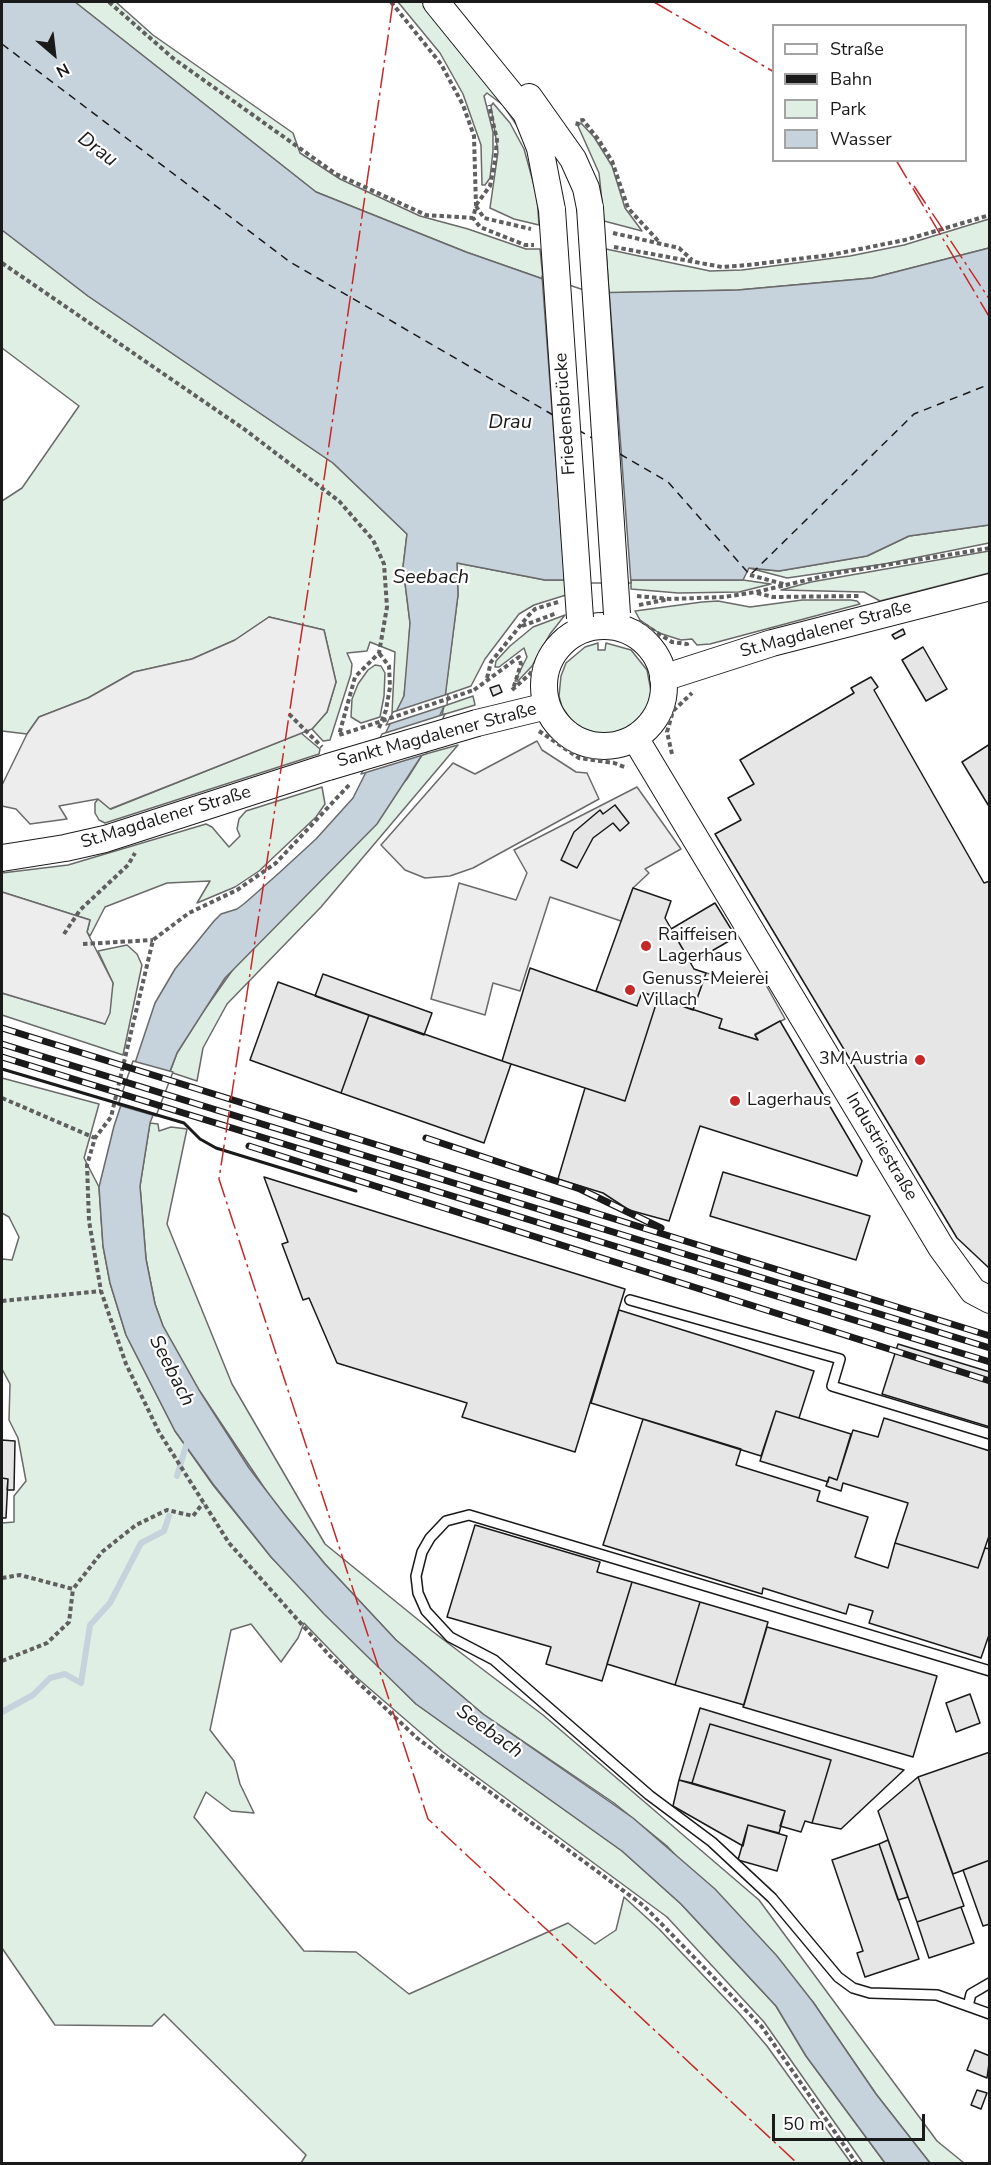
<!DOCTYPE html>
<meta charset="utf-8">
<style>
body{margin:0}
#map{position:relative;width:991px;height:2165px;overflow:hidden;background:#fff;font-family:"Nunito Sans",sans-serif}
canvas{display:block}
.frame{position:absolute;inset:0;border:3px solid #1a1a1a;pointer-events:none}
.legend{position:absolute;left:772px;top:24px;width:195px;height:138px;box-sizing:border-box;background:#fff;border:2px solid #a3a3a3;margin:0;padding:8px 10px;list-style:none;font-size:18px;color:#1a1a1a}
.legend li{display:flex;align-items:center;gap:12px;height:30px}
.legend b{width:30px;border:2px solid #a3a3a3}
.north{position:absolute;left:24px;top:24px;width:60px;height:60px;-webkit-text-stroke:4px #fff;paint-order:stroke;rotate:152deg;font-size:16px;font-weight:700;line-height:24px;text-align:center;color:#1a1a1a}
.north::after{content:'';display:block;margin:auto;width:21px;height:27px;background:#1a1a1a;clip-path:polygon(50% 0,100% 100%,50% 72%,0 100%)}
.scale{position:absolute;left:772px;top:2114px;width:153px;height:27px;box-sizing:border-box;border:3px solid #1a1a1a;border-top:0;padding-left:8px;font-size:18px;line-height:21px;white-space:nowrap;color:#1a1a1a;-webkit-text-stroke:4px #fff;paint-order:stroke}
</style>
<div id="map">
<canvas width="991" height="2165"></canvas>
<div class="frame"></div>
<ul class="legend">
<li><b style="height:8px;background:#fff"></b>Straße</li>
<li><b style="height:8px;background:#1a1a1a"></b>Bahn</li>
<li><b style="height:16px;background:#e0efe3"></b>Park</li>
<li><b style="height:16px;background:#c6d2dc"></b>Wasser</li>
</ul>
<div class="north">N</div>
<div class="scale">50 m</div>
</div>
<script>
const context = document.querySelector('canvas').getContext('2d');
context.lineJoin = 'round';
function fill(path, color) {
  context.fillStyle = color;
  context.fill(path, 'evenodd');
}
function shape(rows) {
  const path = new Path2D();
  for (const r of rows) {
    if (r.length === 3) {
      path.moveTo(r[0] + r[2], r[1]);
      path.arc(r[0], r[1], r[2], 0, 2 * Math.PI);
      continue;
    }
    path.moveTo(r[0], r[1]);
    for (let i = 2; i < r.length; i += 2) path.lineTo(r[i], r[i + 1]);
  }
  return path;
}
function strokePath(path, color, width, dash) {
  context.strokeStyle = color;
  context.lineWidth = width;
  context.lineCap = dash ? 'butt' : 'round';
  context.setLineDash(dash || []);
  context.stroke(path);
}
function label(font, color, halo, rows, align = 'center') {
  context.font = font + ' "Nunito Sans",sans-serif';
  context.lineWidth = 4.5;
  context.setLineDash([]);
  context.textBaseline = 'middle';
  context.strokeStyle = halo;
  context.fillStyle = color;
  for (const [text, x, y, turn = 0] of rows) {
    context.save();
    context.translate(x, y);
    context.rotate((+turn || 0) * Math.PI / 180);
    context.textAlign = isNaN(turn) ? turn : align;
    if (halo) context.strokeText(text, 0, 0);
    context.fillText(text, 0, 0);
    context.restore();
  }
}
const green = shape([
 [75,2,116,2,153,35,293,133,300,153,340,179,420,216,468,229,526,249,540,249,543,279,466,252,316,192,75,2],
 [398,2,422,2,490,81,513,110,532,160,520,130,503,105,487,93,484,96,493,132,493,151,490,178,485,185,482,185,481,145,463,94,440,53,398,2],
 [493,103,510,123,524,149,537,196,539,225,514,219,490,208,498,152,491,106,493,103],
 [581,123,594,137,612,166,625,208,642,231,604,221,599,173,578,126,581,123],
 [989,219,989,248,872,278,738,290,609,293,606,249,710,271,742,270,850,256,904,245,989,219],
 [2,230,88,296,333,463,407,534,403,567,410,623,408,659,404,696,397,711,392,713,395,652,370,642,367,651,347,653,352,664,351,674,330,740,323,741,312,729,327,712,336,682,324,630,269,617,235,640,192,659,134,672,88,698,39,717,27,734,2,731,2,501,22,488,79,406,2,348,2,230],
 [989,525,989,543,884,564,787,578,749,568,779,571,867,556,909,536,989,525],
 [989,551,989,573,880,601,864,592,781,590,811,582,989,551],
 [457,563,545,580,565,580,566,595,534,605,519,614,485,659,471,686,445,695,458,595,457,563],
 [631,580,743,580,771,584,739,592,678,593,631,589,631,580],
 [802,600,851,600,857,601,860,604,710,644,697,645,692,639,681,640,659,633,640,620,635,611,702,602,718,601,750,607,802,600],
 [565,615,550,634,532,666,518,681,515,681,527,657,524,648,499,667,495,667,496,661,510,646,533,627,565,615],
 [598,643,598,650,605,650,606,643,631,650,647,670,651,691,648,708,636,724,621,733,606,736,583,731,574,724,562,707,559,696,561,676,566,663,585,647,598,643],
 [375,665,381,666,385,673,384,696,380,717,361,723,351,717,352,699,358,684,368,670,375,665],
 [473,696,475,705,442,715,444,706,473,696],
 [301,733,320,749,319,754,105,823,99,820,95,813,95,803,98,799,111,809,301,733],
 [458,745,321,907,227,1004,203,1048,197,1081,170,1072,177,1053,200,1016,239,961,284,916,407,779,422,755,458,745],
 [322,787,325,804,316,817,259,871,235,887,197,903,210,881,167,883,105,907,90,936,87,932,90,920,2,892,2,873,68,865,206,824,212,827,229,847,240,836,237,829,239,819,246,811,322,787],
 [127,945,137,954,142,965,123,1055,2,1015,2,993,105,1024,113,983,98,951,127,945],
 [2,1078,99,1104,84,1158,99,1187,103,1246,110,1283,126,1335,175,1431,213,1485,271,1557,416,1704,622,1851,681,1904,776,2006,806,2056,885,2163,863,2163,764,2022,667,1917,443,1752,355,1676,304,1623,298,1638,281,1662,251,1624,231,1630,210,1730,234,1761,240,1784,254,1813,231,1811,206,1792,194,1817,304,1951,356,1952,409,1994,568,1923,595,1944,616,1930,624,1897,659,1929,739,2013,767,2046,851,2163,301,2163,306,2155,164,2014,152,2026,55,2025,2,1948,2,1523,14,1522,14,1496,26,1481,18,1438,9,1420,10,1384,2,1369,2,1259,12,1260,19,1237,9,1217,2,1213,2,1078],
 [150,1123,158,1124,159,1131,171,1127,187,1129,167,1224,232,1384,325,1544,432,1631,543,1715,759,1900,937,2141,964,2163,930,2163,876,2094,813,2002,667,1846,614,1803,483,1714,396,1640,325,1564,271,1498,199,1390,163,1326,155,1304,146,1259,140,1186,150,1123]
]);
fill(green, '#e0efe3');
strokePath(green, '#6a6a6a', 1.5);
const parking = shape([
 [269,617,324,630,336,682,327,712,312,729,110,809,98,799,59,806,67,819,30,824,16,809,2,806,2,785,27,734,39,717,88,698,134,672,192,659,235,640,269,617],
 [537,741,542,750,576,772,587,773,599,799,473,868,450,876,425,878,405,870,381,845,453,763,475,774,537,741],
 [637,787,681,849,645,869,649,873,633,888,621,921,550,897,520,991,493,983,485,1015,431,999,459,883,516,900,527,873,514,850,637,787],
 [2,892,90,920,87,932,113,983,110,1013,105,1024,2,993,2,892],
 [706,973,745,983,761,976,785,1019,755,1034,758,1040,719,1028,721,1019,693,1010,706,973]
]);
fill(parking, '#ededed');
strokePath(parking, '#6a6a6a', 1.5);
const water = shape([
 [2,2,75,2,316,192,466,252,583,293,738,290,872,278,989,248,989,525,909,536,867,556,779,571,749,568,743,580,545,580,457,563,458,595,444,706,422,755,377,824,225,978,177,1053,150,1123,140,1186,146,1259,155,1304,163,1326,199,1390,249,1468,285,1515,325,1564,396,1640,483,1714,633,1818,715,1889,777,1956,813,2002,876,2094,930,2163,885,2163,806,2056,776,2006,681,1904,622,1851,416,1704,324,1614,271,1557,213,1484,175,1431,126,1335,110,1283,103,1246,99,1187,114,1126,155,1003,175,969,214,921,221,914,237,909,245,903,279,873,316,839,353,798,404,696,410,623,403,567,407,534,333,463,88,296,2,230,2,2]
]);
fill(water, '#c6d2dc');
strokePath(water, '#6a6a6a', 1.5);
const pier = shape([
 [542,276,584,290,609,290,631,583,565,583,542,276],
 [448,694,447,705,386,725,393,712,448,694],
 [445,714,426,754,361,774,382,734,445,714],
 [133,1061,173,1072,156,1116,118,1105,133,1061]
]);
fill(pier, '#fff');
strokePath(pier, '#6a6a6a', 1.5);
strokePath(shape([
 [177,1476,188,1439],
 [2,1712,33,1695,50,1678,65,1674,81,1683,90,1625,110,1603,141,1543,164,1531,169,1516]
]), '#c6d2dc', 6);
strokePath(shape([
 [2,44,290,262,553,415],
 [578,430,592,438],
 [620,454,668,482,750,575,914,414,990,384]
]), '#1a1a1a', 1.5, [8, 6]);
const building = shape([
 [903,629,905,634,895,639,892,635,903,629],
 [923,647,947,689,926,701,902,660,923,647],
 [871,677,878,687,874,690,984,883,990,881,989,1268,957,1238,715,834,741,820,728,798,754,784,740,760,854,693,851,688,871,677],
 [499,685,502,692,493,696,490,688,499,685],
 [990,744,990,808,962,762,990,744],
 [615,805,629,823,620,831,613,823,593,838,577,868,561,860,574,832,600,810,603,814,615,805],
 [633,888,671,901,665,918,694,969,706,973,693,1010,642,992,637,1006,596,991,633,888],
 [715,903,736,937,691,963,671,929,715,903],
 [530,968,637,1006,642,992,658,998,625,1101,502,1061,530,968],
 [323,974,432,1013,424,1035,315,996,323,974],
 [278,982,369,1015,341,1093,250,1060,278,982],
 [658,998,722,1019,719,1028,758,1040,755,1035,780,1021,862,1161,857,1176,700,1126,669,1221,629,1210,603,1193,558,1179,585,1088,625,1101,658,998],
 [369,1015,511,1064,484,1143,341,1093,369,1015],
 [723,1172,870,1216,856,1260,710,1216,723,1172],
 [264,1177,625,1289,575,1452,462,1417,467,1403,337,1363,309,1298,303,1300,282,1244,288,1242,264,1177],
 [619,1310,814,1371,799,1418,776,1411,761,1456,591,1403,619,1310],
 [898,1344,990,1372,990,1427,882,1394,898,1344],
 [776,1411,851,1434,837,1480,829,1477,828,1482,760,1461,776,1411],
 [884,1418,990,1451,990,1533,978,1568,895,1543,908,1503,843,1483,841,1491,826,1486,829,1477,837,1480,853,1430,878,1437,884,1418],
 [643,1419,741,1449,736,1465,820,1491,817,1501,868,1517,855,1557,888,1568,895,1543,978,1568,985,1548,990,1549,990,1632,981,1658,869,1623,873,1611,849,1604,846,1614,763,1588,762,1594,603,1545,643,1419],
 [2,1440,15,1441,14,1490,7,1490,8,1479,2,1478,2,1440],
 [2,1478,8,1479,6,1518,2,1518,2,1478],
 [475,1525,600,1562,597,1572,632,1582,602,1681,546,1664,551,1647,447,1617,475,1525],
 [632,1582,700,1602,675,1685,607,1664,632,1582],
 [700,1602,768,1622,744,1705,675,1685,700,1602],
 [767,1627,937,1676,913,1757,743,1707,767,1627],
 [970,1694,980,1723,956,1732,946,1703,970,1694],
 [700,1708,904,1770,841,1829,812,1823,831,1760,710,1724,692,1783,679,1780,700,1708],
 [710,1724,831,1760,812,1823,805,1821,801,1832,780,1826,785,1811,692,1783,710,1724],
 [990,1752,990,1860,953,1874,918,1777,990,1752],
 [918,1777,964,1906,917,1922,878,1811,918,1777],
 [679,1780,785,1811,779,1833,748,1825,743,1846,673,1806,679,1780],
 [748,1825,787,1836,777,1871,738,1860,748,1825],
 [888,1840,908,1897,898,1900,879,1844,888,1840],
 [879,1844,919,1959,865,1977,857,1953,863,1951,832,1860,879,1844],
 [990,1860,990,1924,983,1926,963,1870,990,1860],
 [961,1907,974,1943,929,1958,917,1922,961,1907],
 [975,2050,990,2056,987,2078,967,2070,975,2050],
 [977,2090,987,2093,981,2109,971,2105,977,2090]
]);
fill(building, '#e6e6e6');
strokePath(building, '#1a1a1a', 1.5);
const lane = shape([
 [630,1300,840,1359,832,1386,990,1434],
 [990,1671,469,1515,446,1521,430,1538,422,1552,416,1576,418,1593,426,1611,450,1637,494,1660,649,1795,712,1842,772,1898,838,1977,853,1988,870,1993,937,1995,990,2014],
 [968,2006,971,1994,990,1983]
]);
const secondary = shape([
 [436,2,526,113,540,148,552,210],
 [529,97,573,159,586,188,590,208],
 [604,686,60],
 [663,678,772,643,990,587],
 [477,723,547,706],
 [635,738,941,1247,973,1291,990,1300],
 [2,858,65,848,105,839,328,767]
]);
strokePath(lane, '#1a1a1a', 12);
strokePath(secondary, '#1a1a1a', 28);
strokePath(shape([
 [109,2,174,59,336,174,426,215,473,218],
 [391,2,441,64,463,105,474,136,476,206,473,218,480,227,525,245,534,245],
 [577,126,578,121,583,120,598,139,612,161,628,208,660,243],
 [476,205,490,186,495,161,497,140,489,105],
 [476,206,484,218,531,229],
 [613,233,679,248,692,260],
 [614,247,722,267,748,265,830,255,905,240,990,215],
 [2,263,244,429,339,501,373,540,384,564,387,607,379,653,355,677,339,735,361,728],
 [750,575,787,585],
 [757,593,773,597,860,596],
 [637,596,671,599,724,597,756,592,837,573,990,548],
 [639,605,670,599],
 [638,621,672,642,687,644,688,648],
 [522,626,557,613],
 [487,678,491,662,528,616,535,609,558,602],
 [474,690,519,657,521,664,513,689],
 [512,690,530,674,549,641,561,629],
 [289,714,322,747],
 [379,728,386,710,390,687,389,666,379,653],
 [539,731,579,758,614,763,627,768],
 [672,754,667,732,673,711,692,693],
 [349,785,276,863,237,890,189,913,153,940,111,1117,95,1138,87,1165,89,1221,101,1291,126,1364,159,1432,229,1543,330,1656,417,1738,644,1906,762,2027,857,2164],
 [64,934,80,910,128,865,135,853],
 [83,944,153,940],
 [2,1098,95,1138],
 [2,1301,101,1291],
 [2,1578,20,1575,73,1589,102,1552,136,1525,167,1510,193,1516,203,1503],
 [2,1661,47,1643,69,1622,73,1589]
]), '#5f5f5f', 4, [4.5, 3]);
strokePath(lane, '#fff', 9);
strokePath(secondary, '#fff', 26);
const rail = shape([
 [2,1028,990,1336],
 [2,1044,990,1348],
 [2,1057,990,1362],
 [426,1138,580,1189,661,1228],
 [249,1146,990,1381]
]);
strokePath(rail, '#1a1a1a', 7);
strokePath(rail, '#fff', 4.5, [14]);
const secondaryBridge = shape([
 [590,208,617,614],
 [552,210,580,618],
 [328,767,477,723]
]);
strokePath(secondaryBridge, '#1a1a1a', 28, []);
strokePath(shape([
 [361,728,474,690]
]), '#5f5f5f', 4, [4.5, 3]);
strokePath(secondaryBridge, '#fff', 26);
strokePath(shape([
 [2,1069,184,1123,200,1139,216,1148,356,1191]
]), '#1a1a1a', 3);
strokePath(shape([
 [393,2,308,590,219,1179,428,1819,798,2164],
 [654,2,774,72],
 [896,160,990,318],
 [914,186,990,300]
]), '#c62828', 1.5, [21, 4.5, 3, 4.5]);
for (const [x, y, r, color] of [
 [646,946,6,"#c62828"],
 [630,990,6,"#c62828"],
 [920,1060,6,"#c62828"],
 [735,1101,6,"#c62828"]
]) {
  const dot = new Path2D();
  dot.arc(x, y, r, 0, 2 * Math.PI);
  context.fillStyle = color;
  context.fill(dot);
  strokePath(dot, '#fff', 2);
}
label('18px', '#1a1a1a', '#fff', [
 ["Friedensbrücke",566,414,-94],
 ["St.Magdalener Straße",826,630,-15],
 ["Sankt Magdalener Straße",437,736,-15],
 ["St.Magdalener Straße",166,818,-17],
 ["Industriestraße",881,1147,59]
]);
label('18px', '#1a1a1a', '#fff', [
 ["Raiffeisen",658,936],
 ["Lagerhaus",658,957],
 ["Genuss-Meierei",642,980],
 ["Villach",642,1001],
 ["3M Austria",908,1060,"right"],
 ["Lagerhaus",747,1101]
], 'left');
label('italic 20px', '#1a1a1a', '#fff', [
 ["Drau",97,150,37],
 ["Drau",510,423],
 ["Seebach",431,578],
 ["Seebach",171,1371,63],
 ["Seebach",489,1732,36]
]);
</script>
